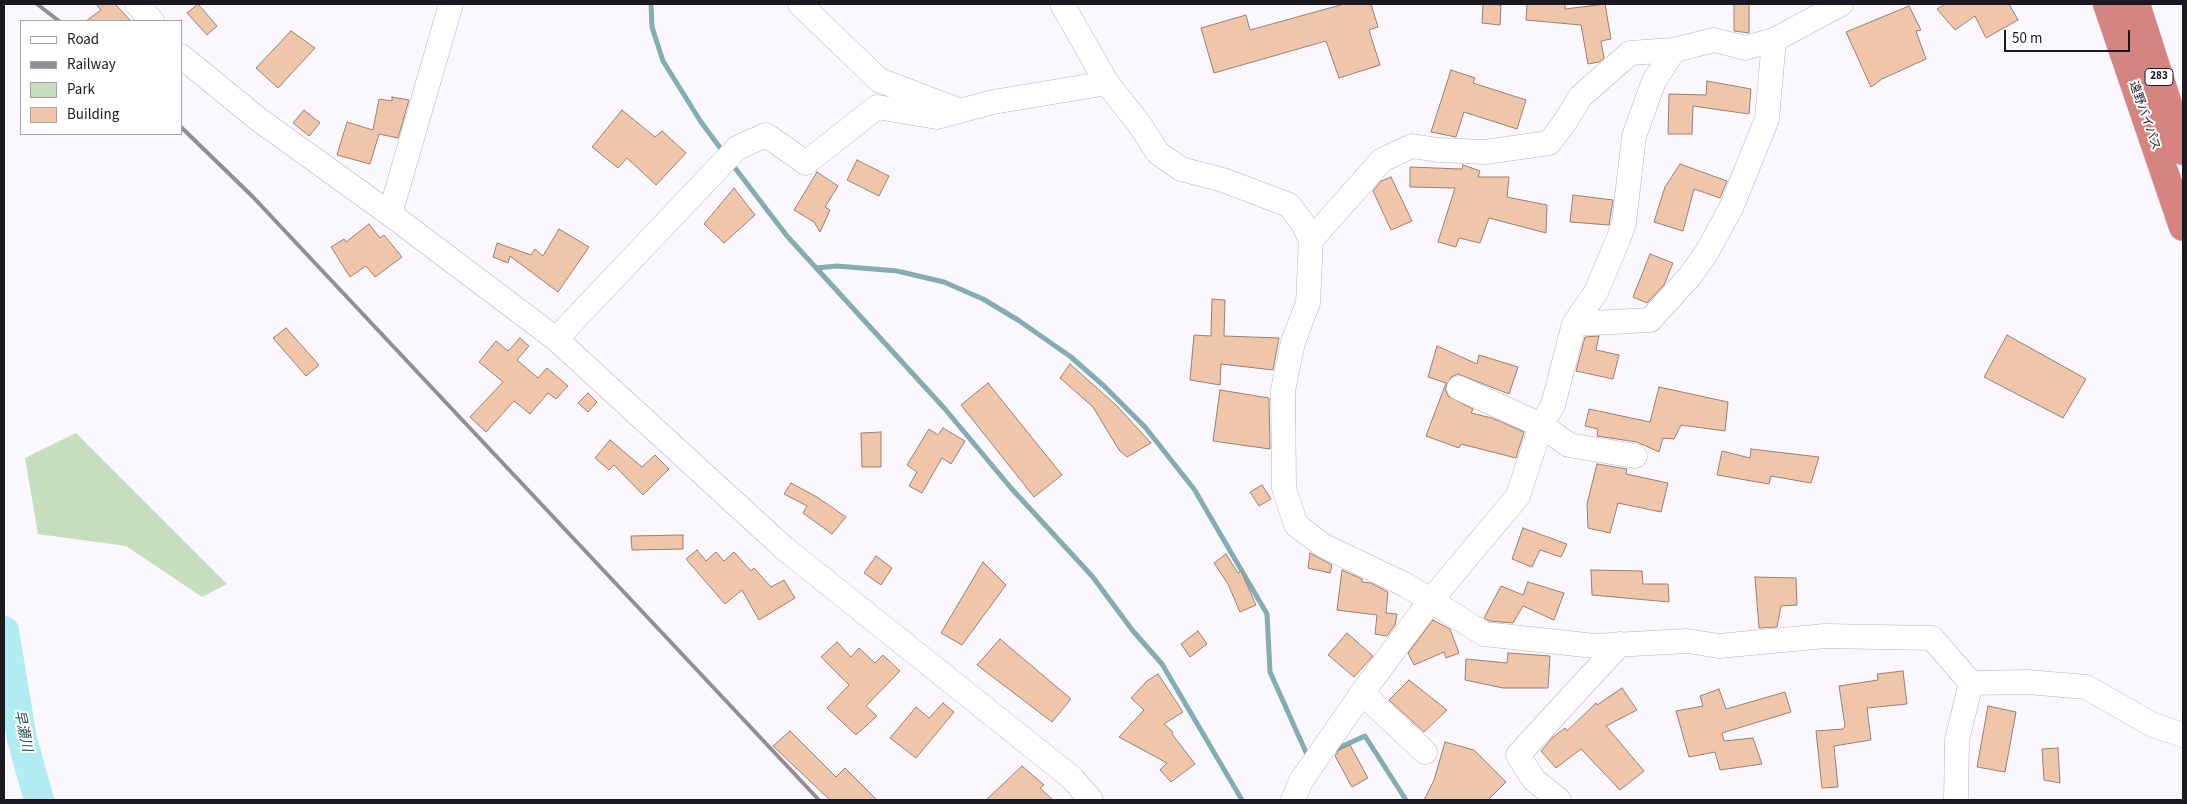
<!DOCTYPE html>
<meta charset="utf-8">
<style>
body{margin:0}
#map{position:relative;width:2187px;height:804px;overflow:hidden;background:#faf8fe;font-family:"Source Sans 3",sans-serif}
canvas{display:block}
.frame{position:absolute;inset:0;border:5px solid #1c1822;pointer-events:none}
.legend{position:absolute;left:20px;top:20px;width:162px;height:115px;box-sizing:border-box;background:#fff;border:1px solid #a4a3a7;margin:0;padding:6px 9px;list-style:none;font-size:15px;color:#1c1822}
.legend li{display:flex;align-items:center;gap:10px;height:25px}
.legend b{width:25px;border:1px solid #a4a3a7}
.scale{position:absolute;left:2004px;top:30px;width:126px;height:22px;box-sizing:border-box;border:2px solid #1c1822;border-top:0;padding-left:6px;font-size:15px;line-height:18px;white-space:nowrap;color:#1c1822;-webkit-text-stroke:4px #fff;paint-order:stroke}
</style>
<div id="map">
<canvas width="2187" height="804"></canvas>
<div class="frame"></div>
<ul class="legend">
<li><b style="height:6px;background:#fff"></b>Road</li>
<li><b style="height:6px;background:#918e96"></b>Railway</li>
<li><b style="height:14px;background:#c6debd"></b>Park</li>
<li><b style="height:14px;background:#efc6a9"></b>Building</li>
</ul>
<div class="scale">50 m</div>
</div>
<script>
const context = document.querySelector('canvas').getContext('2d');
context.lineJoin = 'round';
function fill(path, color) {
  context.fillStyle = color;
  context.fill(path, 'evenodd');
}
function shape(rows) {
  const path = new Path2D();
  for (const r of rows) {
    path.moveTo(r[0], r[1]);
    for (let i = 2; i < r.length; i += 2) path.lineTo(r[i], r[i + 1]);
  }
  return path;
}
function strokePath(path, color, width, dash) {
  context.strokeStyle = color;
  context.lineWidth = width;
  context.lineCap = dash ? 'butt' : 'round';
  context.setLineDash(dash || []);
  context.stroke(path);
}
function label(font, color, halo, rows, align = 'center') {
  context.font = font + ' "Source Sans 3","Noto Sans JP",sans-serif';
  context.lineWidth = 4;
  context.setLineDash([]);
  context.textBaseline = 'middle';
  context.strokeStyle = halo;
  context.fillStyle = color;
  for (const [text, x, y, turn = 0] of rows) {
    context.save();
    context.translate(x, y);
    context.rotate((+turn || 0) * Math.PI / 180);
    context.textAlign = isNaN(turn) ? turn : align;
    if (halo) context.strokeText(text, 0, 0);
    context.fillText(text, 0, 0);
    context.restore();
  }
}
fill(shape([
 [76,433,227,584,202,597,126,546,38,534,25,458]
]), '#c6debd');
strokePath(shape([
 [651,4,652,27,663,61,701,122,724,153],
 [732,164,787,236,945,409,1011,488,1092,576,1133,631,1162,664,1242,800],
 [816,268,837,266,897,271,944,282,983,299,1018,320,1071,357,1104,386,1145,427,1194,489,1267,614,1270,672,1309,759],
 [1334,750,1365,736,1406,800]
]), '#84acb3', 5);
strokePath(shape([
 [4,631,22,739,39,800]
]), '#b0ecf1', 30);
const building = shape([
 [96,4,115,4,131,21,86,21,101,10,96,4],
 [198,4,217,26,207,35,187,13,198,4],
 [1344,4,1371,4,1378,27,1369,30,1380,65,1339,78,1326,41,1214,73,1201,28,1246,15,1250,30,1344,4],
 [1483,4,1501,5,1500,25,1482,23,1483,4],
 [1527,4,1565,4,1565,9,1605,4,1611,39,1601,41,1604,58,1599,62,1588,64,1581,25,1526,20,1527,4],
 [1734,4,1749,4,1749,33,1734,31,1734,4],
 [1945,4,2009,4,2018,20,1986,38,1975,16,1955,30,1937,9,1945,4],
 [1909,6,1921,30,1916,31,1926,59,1882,79,1871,87,1846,32,1909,6],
 [291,31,315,48,278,88,256,68,291,31],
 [1451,70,1475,78,1473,83,1526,100,1517,129,1464,112,1456,137,1431,132,1451,70],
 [1707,81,1751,89,1749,114,1693,106,1692,134,1668,134,1669,94,1706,95,1707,81],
 [392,97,409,100,398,138,379,134,370,164,337,155,347,122,373,130,379,99,392,101,392,97],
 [304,110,320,123,309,136,293,123,304,110],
 [622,110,655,137,662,131,686,153,656,185,627,158,618,168,592,147,622,110],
 [857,160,889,176,879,196,847,180,857,160],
 [1680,164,1727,181,1720,198,1694,189,1683,231,1654,222,1665,187,1680,164],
 [1463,165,1480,171,1478,177,1509,177,1507,197,1547,205,1546,233,1489,218,1480,243,1459,238,1456,247,1438,242,1455,188,1410,187,1410,167,1462,169,1463,165],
 [817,172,838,186,825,207,830,210,820,232,814,222,794,210,817,172],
 [1391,177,1412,221,1391,230,1373,191,1381,181,1391,177],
 [734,188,755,215,724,243,704,224,734,188],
 [1573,195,1613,200,1609,225,1570,222,1573,195],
 [369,224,380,238,384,235,402,257,375,277,366,266,350,277,331,247,344,239,346,242,369,224],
 [559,229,589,247,558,292,510,256,508,263,493,257,497,243,531,255,535,249,543,256,559,229],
 [1650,254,1673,263,1664,285,1647,303,1633,297,1650,254],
 [1212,299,1225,300,1224,336,1279,338,1273,370,1221,364,1220,385,1190,380,1194,335,1211,336,1212,299],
 [286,328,319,365,306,376,273,338,286,328],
 [2007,335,2086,379,2063,418,1984,377,2007,335],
 [1599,336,1596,350,1619,355,1613,379,1576,371,1585,337,1599,336],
 [520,338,529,346,517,360,538,378,547,368,568,386,556,399,548,393,530,414,514,401,486,432,470,417,503,382,479,362,496,341,508,351,520,338],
 [1437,346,1477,364,1479,355,1518,367,1509,394,1458,374,1451,377,1445,389,1448,396,1473,409,1471,413,1492,418,1524,432,1516,458,1461,444,1459,448,1426,436,1446,383,1428,377,1437,346],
 [1070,364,1116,405,1151,443,1127,457,1119,450,1093,407,1060,378,1070,364],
 [988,383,1062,475,1034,497,961,405,988,383],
 [1659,387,1728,402,1725,431,1681,425,1674,439,1663,438,1659,452,1637,442,1597,436,1598,429,1585,426,1589,409,1650,422,1659,387],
 [1220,390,1269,398,1270,449,1213,441,1220,390],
 [588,393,597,402,588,412,578,403,588,393],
 [943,428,965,441,951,464,942,458,922,493,909,486,917,472,907,465,929,429,938,435,943,428],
 [881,432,881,467,862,467,861,433,881,432],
 [610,440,642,467,655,455,669,469,643,495,614,465,609,470,595,458,610,440],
 [1751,449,1819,457,1811,483,1771,476,1769,484,1717,475,1722,451,1750,458,1751,449],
 [1597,464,1627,469,1626,474,1668,483,1661,512,1618,503,1610,533,1588,528,1587,504,1597,464],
 [791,483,817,497,846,517,832,534,803,513,807,506,784,494,791,483],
 [1262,485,1271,499,1259,506,1250,492,1262,485],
 [1523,528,1567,544,1561,557,1540,550,1532,567,1512,559,1523,528],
 [683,535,683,549,632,550,631,536,683,535],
 [697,550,706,561,716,552,724,561,734,552,751,571,754,568,771,587,784,580,795,598,759,620,742,590,725,604,686,559,697,550],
 [1310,553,1332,565,1330,573,1308,568,1310,553],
 [1226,554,1238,573,1241,571,1256,605,1240,612,1228,584,1214,563,1226,554],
 [876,556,892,568,881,585,864,573,876,556],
 [983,562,1006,585,962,645,941,633,983,562],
 [1342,570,1362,579,1362,582,1371,583,1388,592,1386,613,1397,614,1395,625,1387,636,1375,634,1377,615,1337,610,1342,570],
 [1591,570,1642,571,1643,584,1668,584,1669,602,1592,595,1591,570],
 [1755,577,1796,578,1797,605,1781,606,1777,627,1759,628,1755,577],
 [1528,582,1564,593,1554,620,1523,606,1513,623,1489,621,1484,618,1501,586,1523,595,1528,582],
 [1433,620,1450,629,1459,653,1446,658,1444,652,1414,665,1408,653,1433,620],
 [1198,631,1207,644,1190,657,1181,644,1198,631],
 [1347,633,1373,656,1354,677,1328,655,1347,633],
 [1000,639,1071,699,1052,722,977,665,1000,639],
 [837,642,851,657,859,648,875,663,883,655,900,671,866,706,877,716,856,735,827,708,849,685,821,657,837,642],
 [1508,653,1550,656,1548,688,1503,688,1465,680,1466,659,1507,663,1508,653],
 [1903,671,1907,704,1867,708,1871,740,1834,746,1838,787,1822,788,1816,731,1843,729,1845,726,1839,686,1878,680,1877,674,1903,671],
 [1158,674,1183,712,1164,724,1173,732,1172,734,1195,764,1171,782,1160,770,1167,763,1119,737,1144,710,1131,698,1147,681,1158,674],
 [1409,680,1447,710,1424,732,1389,700,1409,680],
 [1622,688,1637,710,1606,726,1644,771,1620,790,1581,749,1556,768,1541,751,1553,737,1565,728,1567,731,1596,703,1597,705,1622,688],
 [1719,689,1726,709,1785,692,1791,712,1722,733,1724,741,1753,738,1762,764,1720,770,1715,752,1689,757,1676,711,1703,706,1700,696,1719,689],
 [943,703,954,712,916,758,890,738,916,707,929,718,943,703],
 [1988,706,2016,712,2005,772,1977,767,1988,706],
 [790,731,836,777,845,768,877,800,830,800,773,746,790,731],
 [1445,742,1474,750,1506,782,1488,800,1424,800,1434,780,1445,742],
 [1350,745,1368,778,1352,787,1335,756,1339,750,1350,745],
 [2058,748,2060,783,2044,780,2042,749,2058,748],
 [1022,766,1044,785,1040,788,1053,800,986,800,1022,766]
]);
fill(building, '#efc6a9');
strokePath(building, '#9a816f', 1);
const minor = shape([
 [137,4,152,21],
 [800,4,879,80,958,110],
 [1062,4,1107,83,1140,125,1158,153,1181,169,1223,180,1289,205,1302,222,1311,240,1308,303,1293,342,1283,390,1284,488,1296,525,1324,546,1406,585,1484,634,1595,646,1687,641,1719,646,1825,636,1932,638,1971,683,2027,682,2086,687,2153,725,2183,735],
 [181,56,258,119,390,214,556,339,784,548,1072,778,1091,800],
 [390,214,451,4],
 [1311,240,1382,160,1412,146,1438,150,1485,152,1549,143,1565,122,1580,97,1630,53,1674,50,1714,40,1745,48,1774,40,1841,4],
 [1574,324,1650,320,1690,276,1707,252,1731,208,1767,119,1774,40],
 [556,339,737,148,766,135,806,163,877,107,937,117,993,102,1107,83],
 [1459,388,1541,425,1569,445,1635,456],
 [1362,693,1425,752],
 [1293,800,1301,781,1362,693,1431,600,1518,496,1541,425,1553,405,1574,324,1596,292,1618,240,1624,223,1634,136,1654,81,1674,50],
 [1559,800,1534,780,1518,755,1620,644],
 [1956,800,1957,740,1971,683]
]);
const highway = shape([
 [2107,4,2183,227],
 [2136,4,2183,151]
]);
strokePath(minor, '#b9afcb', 25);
strokePath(highway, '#d6d5d7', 29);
strokePath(minor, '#fff', 24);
strokePath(highway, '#d6847f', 28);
strokePath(shape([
 [37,4,59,21],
 [181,127,253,197,819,800]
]), '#918e96', 4);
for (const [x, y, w] of [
 [2159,77,28]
]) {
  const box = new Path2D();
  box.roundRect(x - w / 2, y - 8.5, w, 17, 4);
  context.fillStyle = '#fff';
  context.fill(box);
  strokePath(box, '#1c1822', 1);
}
label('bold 11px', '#1c1822', null, [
 ["283",2159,77]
]);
label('12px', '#1c1822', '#fff', [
 ["遠野バイパス",2144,116,71]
]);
label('italic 14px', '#215459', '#fff', [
 ["早瀬川",22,731,78]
]);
</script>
